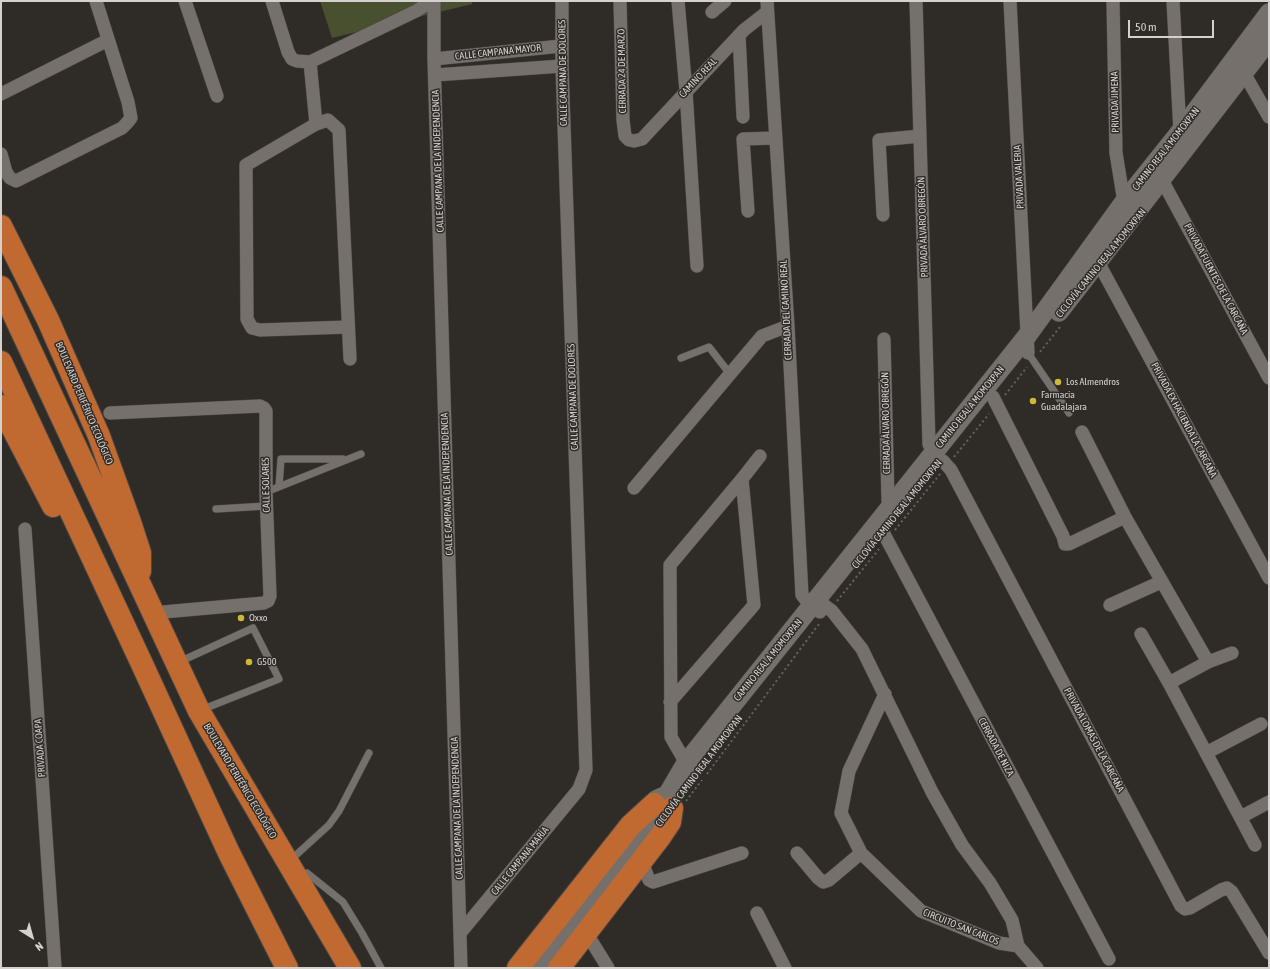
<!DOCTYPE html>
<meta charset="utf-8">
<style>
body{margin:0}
#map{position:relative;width:1270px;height:969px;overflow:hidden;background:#2f2b27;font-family:"Asap Condensed",sans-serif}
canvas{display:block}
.frame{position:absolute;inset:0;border:2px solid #d4d1cf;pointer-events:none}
.north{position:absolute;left:12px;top:917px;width:40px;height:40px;-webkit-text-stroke:3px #2f2b27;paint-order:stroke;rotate:143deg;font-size:11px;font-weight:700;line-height:16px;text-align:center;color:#d4d1cf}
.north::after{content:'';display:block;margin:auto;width:14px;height:18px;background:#d4d1cf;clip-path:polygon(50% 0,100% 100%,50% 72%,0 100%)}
.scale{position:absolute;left:1128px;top:20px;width:86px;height:18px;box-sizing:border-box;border:2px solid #d4d1cf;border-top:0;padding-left:5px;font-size:12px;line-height:14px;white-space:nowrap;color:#d4d1cf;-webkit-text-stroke:3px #2f2b27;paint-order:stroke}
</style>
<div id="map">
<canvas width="1270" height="969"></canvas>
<div class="frame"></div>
<div class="north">N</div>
<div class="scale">50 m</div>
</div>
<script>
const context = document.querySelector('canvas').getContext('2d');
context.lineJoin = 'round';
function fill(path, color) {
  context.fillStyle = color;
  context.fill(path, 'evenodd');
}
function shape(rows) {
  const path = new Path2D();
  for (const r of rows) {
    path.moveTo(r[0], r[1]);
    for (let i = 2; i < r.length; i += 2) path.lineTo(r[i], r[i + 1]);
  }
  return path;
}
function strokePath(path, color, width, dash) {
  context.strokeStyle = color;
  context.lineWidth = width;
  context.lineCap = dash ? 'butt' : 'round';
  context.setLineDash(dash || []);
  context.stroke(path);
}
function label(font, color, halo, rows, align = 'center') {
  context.font = font + ' "Asap Condensed",sans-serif';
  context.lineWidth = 3;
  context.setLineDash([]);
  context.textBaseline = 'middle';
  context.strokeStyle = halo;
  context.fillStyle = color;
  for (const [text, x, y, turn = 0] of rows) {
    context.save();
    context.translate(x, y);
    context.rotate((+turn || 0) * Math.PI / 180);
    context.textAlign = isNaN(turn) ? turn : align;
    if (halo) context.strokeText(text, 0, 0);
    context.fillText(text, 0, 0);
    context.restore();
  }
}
fill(shape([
 [320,1,472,1,472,4,332,38]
]), '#485030');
const lane = shape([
 [1028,353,1069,413],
 [681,358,709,347,730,374],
 [279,486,281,459,343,459],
 [266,492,361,454],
 [216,509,266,506],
 [179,662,253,628,279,679,201,710],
 [296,855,329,825,339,811,369,753],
 [307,873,343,902,362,933,381,968]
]);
const street = shape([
 [185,1,217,96],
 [272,1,288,52,292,59,297,61,310,62,416,11,432,1],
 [434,1,434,59,461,968],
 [620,1,623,120,625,136,629,140,634,141,642,139,744,30,767,12],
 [678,1,686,91,697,266],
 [767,1,788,326,802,595,811,606,820,612],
 [916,1,929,444,933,453],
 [1010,1,1028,353],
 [1113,1,1116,153,1124,202],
 [1173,1,1180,132],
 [712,12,725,1],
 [739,35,743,117],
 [434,59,561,46],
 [310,62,316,124,328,120,339,130,350,359],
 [1244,73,1269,117],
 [435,75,562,66],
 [1,94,108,40],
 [316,124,246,165,247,319,252,328,260,330,348,327],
 [1,154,6,172,10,178,16,181,122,128,126,124,131,118,128,102,96,1],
 [1162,180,1269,378],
 [748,211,743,139,775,138],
 [883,215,879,140,920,136],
 [1098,262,1269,578],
 [884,339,888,501,891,506],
 [993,397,1063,536,1065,544,1069,544,1125,517],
 [110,413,260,406,264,408,266,411,266,492,270,596,268,601,264,603,152,613],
 [1082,432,1125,517,1208,662],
 [943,461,951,470,1181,906,1185,909,1190,908,1221,890,1227,888,1232,892,1269,953],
 [634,488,762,336,788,326],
 [25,529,55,968],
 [884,534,1109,959],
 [816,599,832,611,862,649,932,792,962,845,990,883,1012,920,1018,946,1037,968],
 [1110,605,1161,582],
 [1141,634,1169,683,1255,845],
 [1169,683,1208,662,1232,653],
 [885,694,849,771,841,813,861,853,921,911,999,943,1018,946],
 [670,702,754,605,742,479],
 [1206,753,1261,724],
 [695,770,686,763,671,737,670,565,742,479,760,456],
 [1241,817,1269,802],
 [797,853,818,878,823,882,829,880,861,853],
 [642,862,649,880,653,882,742,853],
 [757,913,785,968],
 [461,932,579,789,586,770,562,66,562,3],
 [587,934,608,968]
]);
const secondary = shape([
 [1059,312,1269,40],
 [666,797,686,763,1027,336,1124,202,1180,132,1269,13],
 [539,968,643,835,661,815,668,814,671,812,672,803,669,798,662,797,656,800,654,807,656,813,643,835]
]);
const highway = shape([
 [1,226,48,320,99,436,130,522,140,553,140,571],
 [1,287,199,711,350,968],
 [1,362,142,664,229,853,287,968],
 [1,406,53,506],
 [518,968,631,825,654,804],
 [559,968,660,837,670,822,672,808]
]);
strokePath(lane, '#4c4845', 8);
strokePath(street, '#4c4845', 14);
strokePath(secondary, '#4c4845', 20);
strokePath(highway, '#4c4845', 24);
strokePath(shape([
 [1040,352,1060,327],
 [1005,395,1027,367],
 [954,457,989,414],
 [895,530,940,474],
 [837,601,879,549],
 [707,774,819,624],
 [686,801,702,780]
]), '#66625f', 2, [2, 3]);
strokePath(lane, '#75706c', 7);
strokePath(street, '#75706c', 13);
strokePath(secondary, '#75706c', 19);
strokePath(highway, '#c06a32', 22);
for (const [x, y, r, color] of [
 [1058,382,4,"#d0b736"],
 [1033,401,4,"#d0b736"],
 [241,618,4,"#d0b736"],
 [249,662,4,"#d0b736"]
]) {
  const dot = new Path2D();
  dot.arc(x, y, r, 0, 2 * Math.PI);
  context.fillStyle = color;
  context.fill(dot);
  strokePath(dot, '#2f2b27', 1.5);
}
label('10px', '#d4d1cf', '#2f2b27', [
 ["CALLE CAMPANA MAYOR",498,52,-6],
 ["CERRADA 24 DE MARZO",622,71,-91],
 ["CALLE CAMPANA DE DOLORES",563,73,-91],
 ["CAMINO REAL",698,78,-47],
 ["PRIVADA JIMENA",1115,102,-91],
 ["CAMINO REAL A MOMOXPAN",1166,149,-52],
 ["CALLE CAMPANA DE LA INDEPENDENCIA",438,161,-92],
 ["PRIVADA VALERIA",1019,177,-93],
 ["PRIVADA ÁLVARO OBREGÓN",923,227,-92],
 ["CICLOVÍA CAMINO REAL A MOMOXPAN",1101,263,-51],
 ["PRIVADA FUENTES DE LA CARCAÑA",1216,279,62],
 ["CERRADA DEL CAMINO REAL",786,310,-93],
 ["CALLE CAMPANA DE DOLORES",573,397,-92],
 ["BOULEVARD PERIFÉRICO ECOLÓGICO",84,403,67],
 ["CAMINO REAL A MOMOXPAN",970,407,-51],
 ["PRIVADA EX HACIENDA LA CARCAÑA",1184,420,62],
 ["CERRADA ÁLVARO OBREGÓN",886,423,-91],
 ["CALLE CAMPANA DE LA INDEPENDENCIA",447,484,-92],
 ["CALLE SOLARES",266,485,-91],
 ["CICLOVÍA CAMINO REAL A MOMOXPAN",897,514,-51],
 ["CAMINO REAL A MOMOXPAN",768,660,-51],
 ["PRIVADA LOMAS DE LA CARCAÑA",1094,740,62],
 ["CERRADA DE NIZA",996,747,62],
 ["PRIVADA COAPA",40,748,-94],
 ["CICLOVÍA CAMINO REAL A MOMOXPAN",699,771,-53],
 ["BOULEVARD PERIFÉRICO ECOLÓGICO",240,781,59],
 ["CALLE CAMPANA DE LA INDEPENDENCIA",457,808,-92],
 ["CALLE CAMPANA MARÍA",520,861,-51],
 ["CIRCUITO SAN CARLOS",961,927,22]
]);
label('10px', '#d4d1cf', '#2f2b27', [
 ["Los Almendros",1066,382],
 ["Farmacia",1041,395],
 ["Guadalajara",1041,407],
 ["Oxxo",249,618],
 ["G500",257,662]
], 'left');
</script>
